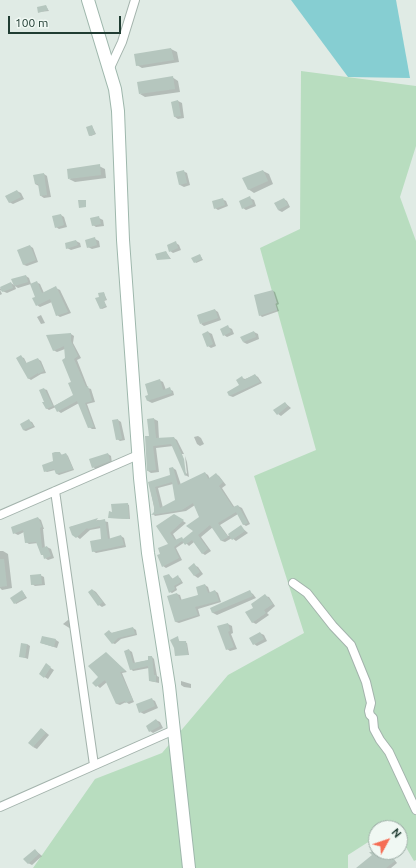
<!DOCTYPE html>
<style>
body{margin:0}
#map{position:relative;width:416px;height:868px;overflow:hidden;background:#e0ebe5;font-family:Ubuntu,sans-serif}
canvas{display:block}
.north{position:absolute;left:368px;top:820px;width:40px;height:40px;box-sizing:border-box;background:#f0f8f3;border:1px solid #9dada6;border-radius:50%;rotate:50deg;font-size:11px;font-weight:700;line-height:16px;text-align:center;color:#203c32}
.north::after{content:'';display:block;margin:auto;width:14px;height:18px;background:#f56d54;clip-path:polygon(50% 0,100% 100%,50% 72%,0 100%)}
.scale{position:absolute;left:8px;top:16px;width:113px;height:18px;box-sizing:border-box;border:2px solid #203c32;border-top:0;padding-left:5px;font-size:12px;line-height:14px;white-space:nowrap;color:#203c32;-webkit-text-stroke:3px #f0f8f3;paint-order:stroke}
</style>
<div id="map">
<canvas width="416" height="868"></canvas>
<div class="north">N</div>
<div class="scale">100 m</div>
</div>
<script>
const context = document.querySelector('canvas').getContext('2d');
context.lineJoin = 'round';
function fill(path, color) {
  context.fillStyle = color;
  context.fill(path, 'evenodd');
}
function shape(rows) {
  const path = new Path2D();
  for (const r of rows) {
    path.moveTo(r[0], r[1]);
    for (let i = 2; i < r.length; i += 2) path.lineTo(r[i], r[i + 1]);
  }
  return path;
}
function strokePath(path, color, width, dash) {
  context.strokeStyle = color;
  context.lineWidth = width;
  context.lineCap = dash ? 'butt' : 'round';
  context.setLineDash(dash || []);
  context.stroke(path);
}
fill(shape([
 [301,71,416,86,416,146,400,197,416,241,416,860,414,861,400,837,400,828,394,828,393,826,390,828,376,828,376,837,348,855,348,868,33,868,95,779,162,753,228,675,304,633,254,476,316,450,260,248,300,229]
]), '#b8ddbf');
fill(shape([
 [291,0,396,0,410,78,348,77]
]), '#86ced2');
fill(shape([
 [46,6,49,11,39,12],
 [171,49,177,52,179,62,142,68,137,65,135,55],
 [172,77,178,81,180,92,145,97,140,94],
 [178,101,182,103,184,118,178,119,175,117],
 [92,126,96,134,91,136,89,135],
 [99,166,105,169,106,178,75,182,69,179],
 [183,171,187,173,190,185,184,187,180,185],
 [263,171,269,174,273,184,254,193,248,189,244,179],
 [44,174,47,176,51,197,44,198,41,196,39,186,35,184],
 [17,191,21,193,24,199,13,204,9,202],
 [250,198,254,200,256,206,246,210,243,208],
 [222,199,226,201,228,206,218,210,215,208],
 [284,199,287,201,290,207,282,212,278,210],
 [61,215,64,217,67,227,59,229,56,227],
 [99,218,103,220,104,226,96,227,93,225],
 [95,239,99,241,100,247,92,249,88,247],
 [76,241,80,243,81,247,71,250,67,248],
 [176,243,179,245,181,250,173,253,170,251],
 [30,246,33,248,38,262,27,266,24,265],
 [166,252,171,259,157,259],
 [200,255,203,260,196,263,193,259],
 [26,276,29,278,31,284,18,288,15,286,16,289,7,293,0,290,2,294,0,295,0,288,2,290,11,283,14,285],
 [36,282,40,284,44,293,56,288,60,290,71,313,60,317,57,315,52,302,40,307,37,305],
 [273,291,275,292,279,304,277,305,279,311,262,317,260,315],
 [104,293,107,300,104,301,107,307,102,309,100,308,100,298],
 [215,310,218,312,221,320,204,326,201,324],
 [41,315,45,323,41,324,37,317],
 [228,327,232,329,234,334,227,337,224,335],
 [208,332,212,334,216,346,211,348,208,346],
 [254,332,258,334,259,339,247,344,243,342],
 [71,334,74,336,73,343,81,358,77,360,88,388,91,389,95,402,87,404,96,429,92,429,89,427,79,403,61,413,58,411,56,407,49,410,46,408,44,389,47,390,54,406,75,395,66,359,65,349,57,352,53,350],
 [21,357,24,358,27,364,38,359,41,361,46,373,41,374,31,380,28,378],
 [255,375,258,377,262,383,233,397,230,396,228,392,240,386,242,378,245,379],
 [159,380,163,382,166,390,169,389,173,391,174,395,152,403,148,401,147,396,150,395],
 [285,403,291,408,281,416,278,414],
 [148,419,154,419,158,421,159,439,174,438,177,440,184,454,182,454,185,472,187,474,185,456,187,462,189,477,185,475,173,446,156,448,159,472,151,473,148,471,150,437],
 [118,420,121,422,125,440,120,441,117,439],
 [29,421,32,422,35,427,26,431,23,430],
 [198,436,201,438,204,444,200,446,197,444,194,437],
 [60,453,62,455,66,454,68,456,74,470,59,475,57,474,55,470,47,472,45,471,54,462],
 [108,454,111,456,112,463,96,469,93,467],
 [173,468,176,470,181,485,205,473,208,475,210,479,216,474,219,476,226,485,222,488,235,508,238,506,242,508,250,524,246,526,243,524,238,514,220,525,228,536,241,527,248,533,236,541,232,538,225,542,222,541,213,527,201,537,211,551,205,555,202,553,194,542,189,546,185,542,176,548,182,560,166,568,163,566,161,554,169,544,158,526,174,515,186,523,173,534,177,541,184,540,195,531,201,518,195,505,186,511,155,516,153,514,155,512,149,483,172,476],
 [173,484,176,501,163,508,158,488],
 [127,504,129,505,130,519,110,518,113,513],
 [38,518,41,520,44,529,43,529,45,548,47,547,51,549,54,558,48,560,45,558,38,543,29,544,26,542,24,532,18,535,14,533],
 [98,520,108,522,110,539,121,536,124,538,126,547,96,553,93,551,102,540,101,528,90,530,80,539,73,534,70,527],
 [0,551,3,551,8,554,12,588,2,590,0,588],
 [194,565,198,567,203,574,198,578,195,576,189,568],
 [40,575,44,577,45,585,35,586,32,584],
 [169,575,173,579,178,577,180,578,183,583,176,587,177,590,172,593,170,592],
 [205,585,208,587,210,593,215,591,218,593,221,602,198,609,200,616,179,623,176,622,177,594,180,595,182,601,199,595],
 [93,590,96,592,106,605,102,607,99,605],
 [23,592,27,598,16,604,15,603],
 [250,592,253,594,256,598,217,615,213,613,212,609],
 [265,596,269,597,275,606,267,613,269,615,256,624,252,622,255,608],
 [68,620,71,621,72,628,71,629,63,624],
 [228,624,232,626,233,633,231,634,237,649,230,651,227,649],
 [133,628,136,630,137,635,121,639,115,644,112,643,109,631,112,633],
 [260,633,264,635,267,641,257,646,254,644],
 [177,637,180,642,187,643,189,655,176,655],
 [56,640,59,642,57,648,41,643],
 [27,644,30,646,28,659,20,656],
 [129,650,132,652,135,663,149,660,152,657,154,659,157,676,159,677,159,683,150,681,149,668,133,671,131,669],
 [108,655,127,672,122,673,134,702,129,704,126,702,120,705,117,704,107,682,100,688,94,683,100,677],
 [46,665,54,670,48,679,40,674],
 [181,681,191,684,191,688,184,687,181,685],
 [151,699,155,701,158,708,144,714,140,712],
 [156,720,160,722,163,728,153,733,150,731],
 [42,729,49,735,37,749,33,747],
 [376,848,376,852,392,852,390,854,397,863,391,868,358,868,373,856,371,852],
 [35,850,42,856,32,865,28,863]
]), '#0003');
fill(shape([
 [46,5,48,10,38,13,37,7],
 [171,48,174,60,136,66,134,54],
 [173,76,175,89,139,94,137,82],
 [178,100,181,116,174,117,171,102],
 [92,125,95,134,89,136,86,127],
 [100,164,101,175,68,179,67,169],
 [184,170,187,183,179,185,176,172],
 [263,170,268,181,248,190,242,178],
 [44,173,47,195,40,196,38,184,35,184,33,175],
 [17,190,21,197,9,203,5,196],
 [250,196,253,204,242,209,239,201],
 [223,198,225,205,214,209,212,201],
 [284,198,288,205,278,210,274,203],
 [78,200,86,200,86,207,79,208],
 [61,214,64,225,55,228,52,216],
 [99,216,101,224,92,226,90,218],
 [95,237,97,245,87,248,85,240],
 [76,240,78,245,66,249,65,243],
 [176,241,178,248,169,252,167,245],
 [30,245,36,260,23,265,17,250],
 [166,251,170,259,157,260,155,254],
 [200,254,202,259,194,263,191,258],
 [26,275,28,282,14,286,11,279],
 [37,281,42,293,56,286,68,312,56,316,50,299,36,306,32,298,35,297,30,284],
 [11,282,13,288,2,292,0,287],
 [273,290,277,303,275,304,277,310,259,316,254,295],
 [104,292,106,300,104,300,106,306,100,309,95,298,99,297,98,293],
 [215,309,218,318,200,324,197,315],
 [228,325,231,332,223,336,220,329],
 [208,331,213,344,207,347,202,334],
 [254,331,256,337,243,342,240,337],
 [71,333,71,341,78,356,74,359,86,387,88,386,92,401,85,403,94,427,88,428,77,401,57,412,54,406,73,395,68,383,71,382,62,360,65,358,64,346,53,351,46,335],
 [21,355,26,363,38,358,44,371,38,374,38,373,28,379,16,358],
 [255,374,260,382,229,396,227,392,239,385,236,380,242,376,244,380],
 [160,379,163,390,170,387,172,393,147,401,145,396,148,395,145,384],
 [44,388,53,406,46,409,42,402,44,402,39,390],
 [285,402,288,406,277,415,273,410],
 [154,418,156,438,174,437,184,459,186,475,185,476,171,444,153,446,156,470,147,471,145,436,149,436,147,419],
 [29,419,33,426,23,430,20,424],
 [118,419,122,439,116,440,112,420],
 [55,452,60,452,61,455,66,453,73,469,56,474,54,469,44,472,42,465,53,461,52,453],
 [108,453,110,461,92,468,89,459],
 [173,467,178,485,205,472,208,479,216,473,223,482,219,486,235,510,233,507,238,505,248,523,243,525,236,512,218,523,228,537,221,541,210,525,198,535,208,549,202,554,192,540,185,545,182,541,174,547,179,558,162,567,157,555,160,554,158,548,168,544,156,526,174,514,184,520,170,533,175,540,182,537,183,539,193,531,186,526,199,517,193,503,182,510,151,515,154,512,154,506,148,482,170,475,169,468],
 [172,482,175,500,160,508,155,487],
 [128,503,129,519,108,518,109,511,112,512,111,504],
 [38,517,42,527,40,528,42,548,47,546,51,556,44,559,43,555,41,555,36,542,25,543,23,530,13,534,11,527],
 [98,518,96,521,105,519,108,539,121,535,124,545,92,552,90,541,101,539,100,526,88,529,87,528,76,538,72,535,69,527],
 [241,525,245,531,232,540,228,534],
 [0,559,4,559,7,586,0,587],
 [194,563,200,572,194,576,188,568],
 [41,574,42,584,31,585,30,575],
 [169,574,172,579,178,575,181,582,174,586,175,589,169,593,163,576],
 [205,584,208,593,215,590,219,601,195,607,198,615,175,622,167,596,177,593,180,600,198,595,196,587],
 [92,589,103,602,98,606,88,592],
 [22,590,26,597,14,604,10,598],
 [250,590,253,596,212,613,210,608],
 [265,594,273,604,264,610,266,613,252,623,245,612,253,608,251,604],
 [228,623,230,631,228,632,234,647,226,650,217,626],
 [133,627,135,634,118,638,112,644,104,634,109,630,111,633],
 [260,632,264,639,253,645,249,638],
 [42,636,56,639,54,647,40,643],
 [178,636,179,641,186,641,188,655,175,656,174,648,170,640],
 [21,643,27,644,25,658,19,657],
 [129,649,133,663,148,660,148,656,152,656,154,675,156,675,156,682,149,681,148,666,130,670,124,651],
 [106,652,126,671,120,672,133,700,125,703,125,701,116,704,105,680,96,687,92,683,98,677,88,666],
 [46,663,51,667,44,678,39,674],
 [152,698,155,706,139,713,136,704],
 [156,719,160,726,149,732,146,726],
 [41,728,46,733,33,747,28,743],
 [35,849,39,854,28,864,23,859],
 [369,852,387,852,395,861,386,868,356,868,372,855]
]), '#b5c6be');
const street = shape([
 [109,70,122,42,135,0],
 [55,491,94,765],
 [0,515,138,455],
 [293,583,307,593,333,626,351,645,366,682,371,703,369,711,370,715,373,718,374,729,380,740,389,752,416,810],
 [0,807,174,730]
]);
const secondary = shape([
 [88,0,115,89,118,111,123,240,140,478,148,553,169,686,189,868]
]);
strokePath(street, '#a3b3ac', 10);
strokePath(secondary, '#9eb7ac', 14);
strokePath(street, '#fff', 8);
strokePath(secondary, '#fff', 12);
</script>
